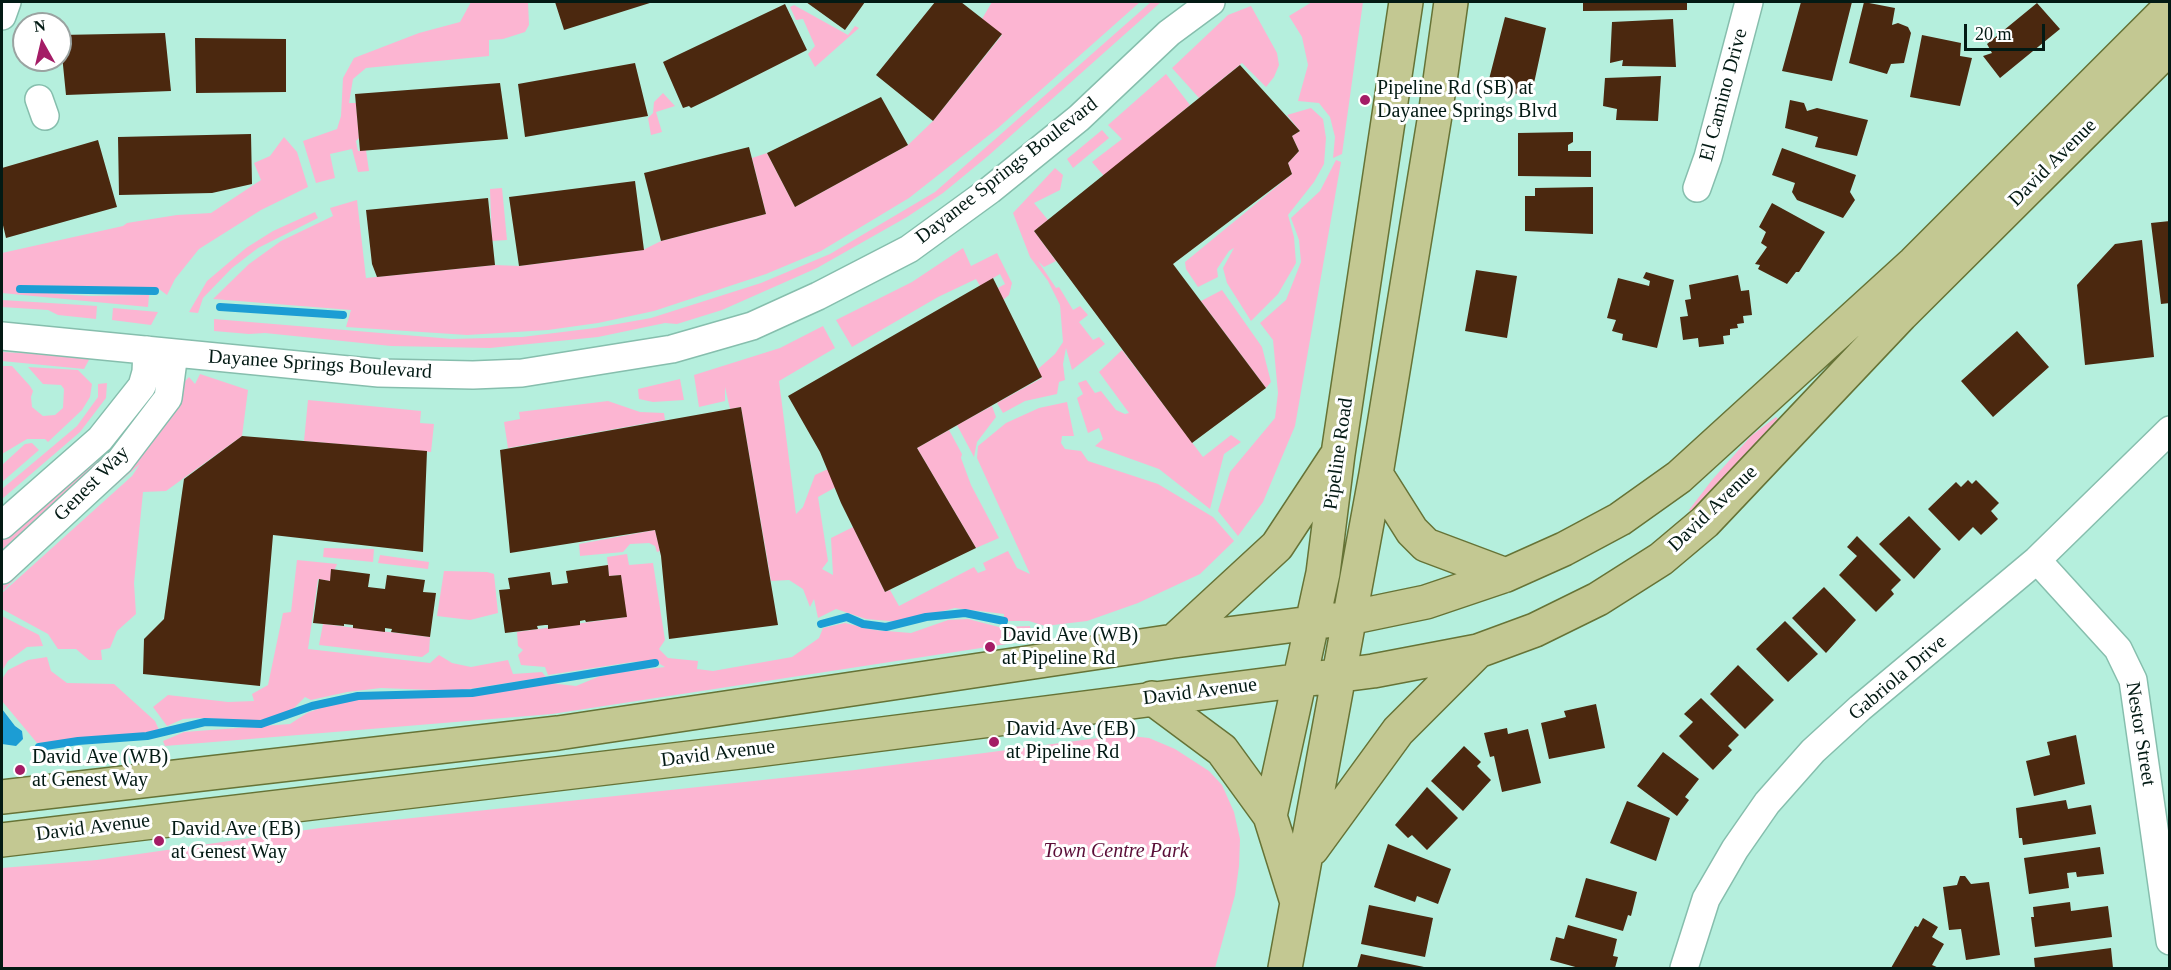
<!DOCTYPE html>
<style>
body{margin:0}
#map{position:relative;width:2171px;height:970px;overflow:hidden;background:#b5efdd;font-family:Georgia,serif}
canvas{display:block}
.frame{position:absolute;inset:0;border:3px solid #031a14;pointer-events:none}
.north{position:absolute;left:12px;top:12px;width:60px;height:60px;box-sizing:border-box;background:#fff;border:2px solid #9aa3a1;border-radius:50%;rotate:352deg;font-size:16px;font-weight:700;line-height:24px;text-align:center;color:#031a14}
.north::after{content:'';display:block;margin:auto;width:21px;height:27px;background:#a41c66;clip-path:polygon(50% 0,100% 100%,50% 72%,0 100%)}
.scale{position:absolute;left:1964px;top:24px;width:81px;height:27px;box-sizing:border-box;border:3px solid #031a14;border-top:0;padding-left:8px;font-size:18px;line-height:21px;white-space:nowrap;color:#031a14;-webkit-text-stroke:4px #fff;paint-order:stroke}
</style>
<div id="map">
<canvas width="2171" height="970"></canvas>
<div class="frame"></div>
<div class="north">N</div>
<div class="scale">20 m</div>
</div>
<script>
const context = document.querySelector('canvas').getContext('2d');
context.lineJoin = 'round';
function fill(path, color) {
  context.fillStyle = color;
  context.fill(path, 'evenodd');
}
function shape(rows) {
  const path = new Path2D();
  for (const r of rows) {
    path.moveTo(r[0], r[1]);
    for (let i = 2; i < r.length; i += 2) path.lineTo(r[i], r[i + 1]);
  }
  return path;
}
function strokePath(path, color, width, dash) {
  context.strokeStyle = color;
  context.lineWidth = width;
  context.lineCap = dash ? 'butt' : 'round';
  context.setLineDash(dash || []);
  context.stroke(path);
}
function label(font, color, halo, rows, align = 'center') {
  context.font = font + ' Georgia,serif';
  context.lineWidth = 6;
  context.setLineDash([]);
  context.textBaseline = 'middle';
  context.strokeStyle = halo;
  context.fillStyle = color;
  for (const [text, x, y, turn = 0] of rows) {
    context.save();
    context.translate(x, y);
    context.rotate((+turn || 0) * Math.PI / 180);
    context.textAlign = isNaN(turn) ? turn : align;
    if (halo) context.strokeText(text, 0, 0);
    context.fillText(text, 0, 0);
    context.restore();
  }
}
fill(shape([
 [471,2,528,2,529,25,525,32,503,39,489,40,489,56,366,68,353,79,349,103,356,103,359,138,356,141,358,151,366,150,369,171,358,172,352,149,330,154,335,178,316,183,303,141,337,129,341,116,343,78,354,58,419,33,460,22],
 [992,2,1140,2,998,128,909,198,821,251,766,274,654,311,598,323,548,330,467,335,346,327,351,310,213,299,249,264,281,241,333,216,330,208,357,200,366,278,495,265,519,266,643,250,661,241,766,214,752,158,767,153,795,207,908,145,933,121,1002,35,982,19],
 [1151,2,1161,2,988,156,943,193,907,217,817,268,722,310,677,324,665,323,598,337,490,348,391,346,265,333,249,334,214,331,214,319,452,339,522,337,595,328,651,318,761,283,830,254,935,192],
 [1312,2,1363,2,1342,154,1333,158,1335,137,1330,117,1319,103,1298,101,1308,65,1302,37,1289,16],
 [794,5,848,35,855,26,859,28,815,67,808,54,815,46,803,19,796,20,790,7],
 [1251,6,1277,53,1279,65,1274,77,1266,87,1242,63,1199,98,1172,68,1228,15],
 [1166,74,1190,105,1104,176,1092,162,1122,139,1108,125],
 [663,93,675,106,656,112,662,132,651,135,648,118,653,113,654,102],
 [1311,108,1323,119,1326,138,1324,164,1314,182,1288,215,1294,237,1296,263,1278,294,1251,321,1227,283,1223,268,1234,248,1229,251,1217,269,1218,277,1198,287,1186,269,1185,262,1292,174,1288,163,1299,151,1292,136,1300,131,1287,115],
 [1102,130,1109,138,1073,168,1067,159],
 [284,137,297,152,308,187,261,210,199,249,175,279,167,295,159,289,65,286,20,285,18,291,89,296,149,295,148,307,2,293,2,253,123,226,127,223,177,215,211,213,261,180,254,163,270,156],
 [1336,160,1341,162,1295,426,1263,502,1238,536,1218,511,1230,472,1275,418,1278,393,1273,340,1260,323,1286,300,1301,262,1299,240,1291,218,1320,191],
 [1055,168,1063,175,1060,190,1034,203,1048,220,1034,231,1056,261,1044,267,1038,261,1056,288,1059,287,1073,310,1080,306,1088,315,1079,322,1093,340,1099,337,1105,344,1072,370,1066,348,1063,364,1065,380,1059,382,1057,394,1025,401,1003,413,997,403,1042,378,1038,369,1055,354,1063,342,1060,305,1048,281,1030,257,1013,213],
 [502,188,507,240,492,241,490,189],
 [315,212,318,218,258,248,232,268,203,298,198,313,189,312,207,281,246,248,273,231],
 [963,248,971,266,997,253,1012,283,1009,295,1003,300,998,288,1005,284,1000,274,980,286,976,279,938,297,852,347,836,320,912,282],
 [1222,290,1262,347,1271,382,1266,388,1201,301],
 [2,300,97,306,96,319,58,315,48,310,2,307],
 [113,308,158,312,151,325,112,320],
 [823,326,835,348,779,381,796,514,803,507,815,475,828,469,836,487,818,497,828,561,822,569,833,575,831,538,853,527,885,592,890,590,899,606,974,567,978,573,986,570,983,563,1008,551,1017,568,1030,574,977,458,978,446,1006,423,1039,408,1067,402,1074,436,1062,436,1061,443,1065,449,1081,451,1088,461,1158,484,1213,517,1234,541,1200,574,1138,603,1087,621,1045,626,1029,621,1004,621,1004,614,955,608,900,622,866,619,836,609,818,618,814,599,810,607,803,589,789,580,771,581,741,407,730,409,725,387,725,401,699,407,694,375,780,348],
 [1122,350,1203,457,1231,435,1241,442,1224,454,1210,509,1159,469,1095,446,1103,439,1099,428,1088,433,1077,398,1083,394,1078,383,1086,380,1095,393,1101,391,1116,410,1125,414,1129,413,1099,372],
 [55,351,90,358,84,369,2,361,2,352,40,354],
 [2,366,12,366,30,386,33,391,31,397,32,407,43,416,55,415,63,408,64,389,61,385,43,384,28,367,78,370,92,384,90,397,82,410,48,442,45,439,27,439,2,454],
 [200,374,248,390,242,436,166,491,143,492,134,583,136,614,117,631,110,648,101,650,102,660,89,660,76,649,58,649,48,634,2,609,2,593,132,476,140,464,46,547,2,592,2,579,184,382,189,377,195,384],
 [680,379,684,400,653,402,639,399,638,389],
 [107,383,106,398,80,432,2,499,2,489,77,426,98,397,98,384],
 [154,389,154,394,119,445,2,550,2,537],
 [308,400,421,411,420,423,434,424,431,452,304,441],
 [608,401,640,412,664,413,665,420,508,448,504,422,520,419,519,412],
 [992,406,996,417,977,442,974,457,957,425],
 [1776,417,1778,419,1691,512,1689,510,1712,480,1751,436],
 [949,430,962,454,961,458,971,485,999,538,976,548,917,448],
 [32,443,39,450,2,482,2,465,25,444],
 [655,530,660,551,657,552,655,546,649,543,630,544,623,552,580,556,579,544],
 [324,548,374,549,373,562,323,557],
 [627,554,629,565,653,563,665,640,659,649,668,658,698,661,697,669,713,671,792,657,819,638,823,628,845,623,874,630,911,633,948,620,968,619,999,627,1030,626,1033,640,552,714,165,746,163,741,184,732,290,724,307,713,334,703,385,696,471,696,549,683,576,686,605,674,665,667,655,661,632,662,548,675,545,667,521,665,518,655,523,650,518,646,517,632,626,617,621,575,609,576,607,557],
 [380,555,429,562,428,569,378,563],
 [297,560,337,564,330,581,318,579,308,649,430,663,439,655,452,663,471,667,508,660,513,674,542,672,546,677,457,691,381,688,347,692,311,700,305,697,294,708,275,718,254,721,198,718,183,719,167,726,153,707,168,695,228,702,254,701,252,694,268,685,283,613,291,612],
 [444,571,487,572,494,574,498,613,470,620,437,616],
 [2,616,39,635,43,646,27,647,8,661,2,671],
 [323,624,430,637,429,652,422,657,319,645],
 [47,657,51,671,67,683,114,684,155,721,160,732,37,743,2,701,2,679,8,670,28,660],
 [1121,735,1149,738,1175,749,1209,771,1222,785,1234,812,1240,839,1239,866,1235,895,1215,968,2,968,2,868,97,860,320,828,855,770]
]), '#fcb5d2');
fill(shape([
 [2,709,15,726,22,731,23,739,16,746,2,744]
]), '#1c9dd4');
strokePath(shape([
 [20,289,155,291],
 [220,307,343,315],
 [821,624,847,617,863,624,886,627,926,617,965,613,1004,621],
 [39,747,78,741,147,736,205,722,261,724,312,706,358,696,472,693,655,663]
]), '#1c9dd4', 8);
fill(shape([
 [555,2,653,2,564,30],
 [806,2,865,2,845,30],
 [935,2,961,2,1002,34,933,121,876,75],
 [1583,2,1687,2,1687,10,1583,11],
 [1801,2,1852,2,1832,81,1782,71],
 [1864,2,1895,8,1892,25,1898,23,1908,27,1911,33,1904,63,1891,64,1887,74,1849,63],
 [2037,3,2060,29,2000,78,1983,56,1992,53,1987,44],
 [785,4,807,50,714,97,691,108,689,106,683,108,663,62],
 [1505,17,1546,28,1531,97,1487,87],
 [1673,19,1676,67,1622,66,1623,60,1610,63,1612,22],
 [165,33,171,91,66,95,60,35],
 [1922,35,1961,43,1960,56,1972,58,1960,106,1910,97],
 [195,38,286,39,286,92,196,93],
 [635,63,648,116,525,137,518,84],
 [1240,65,1300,131,1292,136,1299,151,1288,163,1292,174,1173,264,1266,388,1192,443,1034,231],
 [1661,76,1658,121,1616,120,1617,109,1603,106,1605,78],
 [500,83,508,139,360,151,355,94],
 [881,97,908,145,795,207,767,153],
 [1790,100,1804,103,1807,111,1817,108,1868,120,1857,156,1815,147,1818,137,1785,128],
 [1573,132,1573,142,1568,145,1568,151,1591,151,1591,177,1518,176,1518,133],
 [251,134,252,184,212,193,119,195,118,137],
 [98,140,117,207,6,238,2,221,2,168],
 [749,147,766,214,661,241,644,173],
 [1782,148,1856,175,1850,192,1855,200,1843,218,1797,200,1792,192,1795,183,1772,175],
 [635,181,644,250,519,266,509,197],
 [1593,187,1593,234,1525,231,1525,196,1535,196,1535,188],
 [488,198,495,265,377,277,372,264,366,210],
 [1772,203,1825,232,1799,272,1796,272,1787,284,1758,269,1760,265,1755,264,1767,247,1761,243,1766,232,1759,227],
 [2170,221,2170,303,2161,304,2151,223],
 [2142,240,2154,357,2085,365,2077,285,2115,244],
 [1476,270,1517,276,1507,338,1465,331],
 [1646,272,1674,280,1657,348,1622,340,1623,334,1612,331,1616,320,1607,318,1618,278,1649,286,1650,281,1643,278],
 [1738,275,1741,291,1749,290,1752,315,1743,316,1744,323,1737,324,1738,328,1730,329,1730,335,1723,336,1724,344,1699,347,1698,338,1683,340,1680,317,1688,316,1685,300,1691,299,1689,285],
 [993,278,1042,377,917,448,976,548,885,592,841,503,820,452,788,396],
 [2017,331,2049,367,1993,417,1961,381],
 [741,407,778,625,669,639,661,556,655,530,510,553,500,450],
 [242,436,427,451,423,552,273,535,260,686,143,674,144,639,164,619,184,479],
 [1968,480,1972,484,1976,480,1999,503,1991,511,1998,519,1981,535,1973,527,1959,541,1928,509,1956,482,1961,487],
 [1909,516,1941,549,1914,579,1879,544],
 [1857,536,1901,580,1891,590,1894,594,1876,612,1839,575,1857,556,1847,547],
 [608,565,609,576,621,575,627,617,586,622,585,620,580,621,580,625,548,629,548,625,545,625,537,626,538,629,505,633,499,590,510,589,508,578,550,572,552,585,568,583,566,571],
 [331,569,370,574,368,587,385,589,387,575,425,580,423,592,436,593,430,637,391,632,392,629,385,628,385,632,353,628,353,625,344,624,344,626,313,623,319,579,330,581],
 [1824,587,1856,620,1826,653,1792,618],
 [1785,621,1818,654,1788,682,1756,649],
 [1738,665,1774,700,1745,729,1710,694],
 [1701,698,1739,735,1728,746,1732,750,1713,770,1679,736,1693,722,1684,714],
 [1596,704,1605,748,1549,759,1541,723,1566,717,1564,711],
 [1507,728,1508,734,1528,729,1541,783,1502,792,1494,756,1490,757,1484,733],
 [2076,735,2085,784,2034,796,2026,761,2050,755,2047,742],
 [1464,746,1481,762,1477,766,1491,780,1463,811,1431,781],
 [1663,752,1699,779,1685,797,1689,800,1677,816,1637,786],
 [1427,787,1458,818,1427,850,1412,835,1408,838,1395,825],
 [2066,800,2068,809,2091,805,2096,834,2023,845,2022,838,2019,838,2016,808],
 [1627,801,1670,818,1656,861,1610,843],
 [1388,844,1451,869,1438,904,1417,896,1415,902,1374,887],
 [2100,847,2104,874,2077,877,2076,872,2067,873,2069,888,2029,894,2024,858],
 [1960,876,1965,876,1971,884,1989,882,2000,955,1966,960,1961,929,1949,930,1943,887,1957,885],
 [1586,878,1637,892,1631,916,1628,915,1623,931,1575,917],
 [2070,902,2071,911,2108,906,2112,937,2035,947,2031,917,2034,917,2033,907],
 [1369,905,1433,918,1425,957,1361,944],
 [1923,918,1938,927,1932,937,1944,944,1932,965,1939,968,1891,968,1915,926,1918,927],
 [1568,925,1617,939,1613,956,1618,957,1615,968,1579,968,1550,960,1556,937,1564,939],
 [2111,948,2113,968,2035,968,2034,958],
 [1361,954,1424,967,1424,968,1357,968]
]), '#4b280f');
const minor = shape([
 [2,16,7,2],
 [39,99,45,116],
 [1697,188,1708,157,1749,2],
 [2,336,379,373,473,375,522,373,672,349,752,326,818,296,909,249,990,190,1079,118,1169,33,1211,2],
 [2,525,100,439,142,386,146,372,147,350],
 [2037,560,2118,649,2133,680,2170,941],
 [2,570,120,461,168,398,174,353],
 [1684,968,1706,899,1735,849,1767,803,1813,751,1860,708,2037,560,2170,430]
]);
const major = shape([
 [1376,474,1412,531,1426,545,1506,575],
 [1174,641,1277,546,1335,458],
 [1152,698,1222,750,1270,816],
 [2,797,558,733,1174,641,1349,618,1426,602,1506,575,1564,549,1620,519,1679,477,1914,263,2170,7],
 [2,840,757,750,1373,671,1478,651,1535,630,1598,599,1661,559,1705,522,1901,315,2170,47],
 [1312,849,1398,731,1478,651],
 [1296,899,1270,816,1323,573,1338,454,1406,2],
 [1285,968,1376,474,1436,109,1451,2]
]);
strokePath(minor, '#86bead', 30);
strokePath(major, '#667336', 36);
strokePath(minor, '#fff', 27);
strokePath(major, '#c3c892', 33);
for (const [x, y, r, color] of [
 [1365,100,6,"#a41c66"],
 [990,647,6,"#a41c66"],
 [994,742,6,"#a41c66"],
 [20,770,6,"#a41c66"],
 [159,841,6,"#a41c66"]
]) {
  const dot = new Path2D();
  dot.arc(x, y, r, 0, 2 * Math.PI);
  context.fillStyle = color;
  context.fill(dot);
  strokePath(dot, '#fff', 2);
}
label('20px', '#031a14', '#fff', [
 ["Pipeline Rd (SB) at",1377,89],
 ["Dayanee Springs Blvd",1377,112],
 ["David Ave (WB)",1002,636],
 ["at Pipeline Rd",1002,659],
 ["David Ave (EB)",1006,730],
 ["at Pipeline Rd",1006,753],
 ["David Ave (WB)",32,758],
 ["at Genest Way",32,781],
 ["David Ave (EB)",171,830],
 ["at Genest Way",171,853]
], 'left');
label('20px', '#031a14', '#fff', [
 ["El Camino Drive",1724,95,-75],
 ["David Avenue",2053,163,-45],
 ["Dayanee Springs Boulevard",1007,171,-38],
 ["Dayanee Springs Boulevard",320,365,4],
 ["Pipeline Road",1339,454,-82],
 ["Genest Way",92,484,-45],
 ["David Avenue",1713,509,-44],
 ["Gabriola Drive",1898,678,-40],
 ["David Avenue",1200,692,-7],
 ["Nestor Street",2140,734,81],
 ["David Avenue",718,754,-7],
 ["David Avenue",93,828,-7]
]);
label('italic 20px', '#5a0d37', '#fff', [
 ["Town Centre Park",1116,852]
]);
</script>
